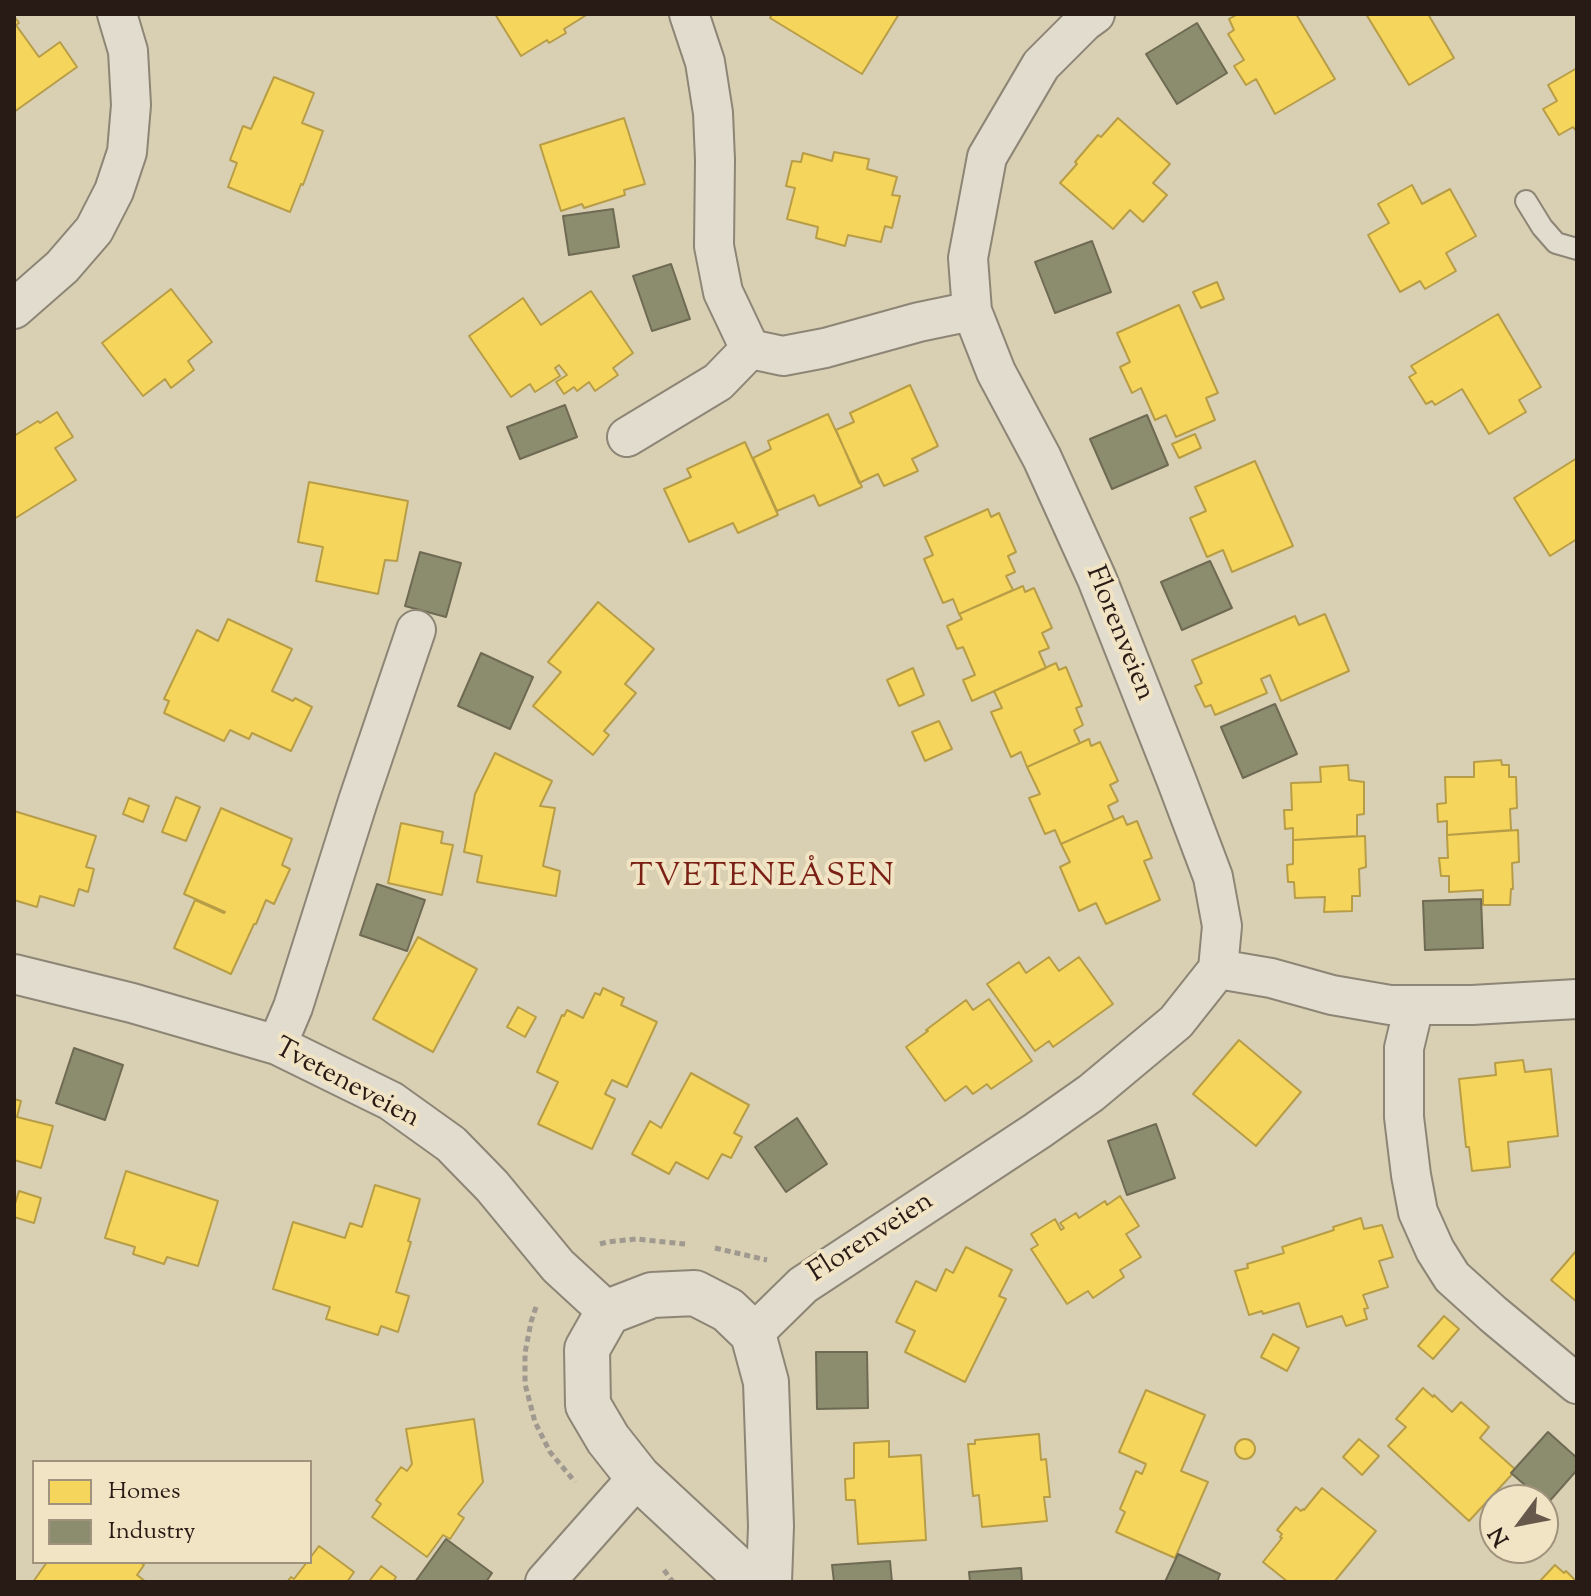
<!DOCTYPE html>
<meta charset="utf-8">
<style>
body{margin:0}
#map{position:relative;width:1591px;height:1596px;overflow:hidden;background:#d9cfb3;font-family:"Sorts Mill Goudy",serif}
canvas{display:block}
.frame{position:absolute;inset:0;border:16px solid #281a15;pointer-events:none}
.legend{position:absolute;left:32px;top:1460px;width:280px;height:104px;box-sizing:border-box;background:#f0e4c4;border:2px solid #a0937e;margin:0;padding:10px 14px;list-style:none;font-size:24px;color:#281a15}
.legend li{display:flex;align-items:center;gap:16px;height:40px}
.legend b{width:40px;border:2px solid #a0937e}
.north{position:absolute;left:1479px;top:1484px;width:80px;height:80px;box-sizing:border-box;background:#f0e4c4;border:2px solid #a0937e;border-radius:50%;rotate:238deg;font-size:22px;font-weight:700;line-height:32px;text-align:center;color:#281a15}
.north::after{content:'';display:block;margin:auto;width:28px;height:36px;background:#66594c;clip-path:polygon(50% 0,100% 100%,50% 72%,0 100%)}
</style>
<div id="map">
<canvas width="1591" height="1596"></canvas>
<div class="frame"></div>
<ul class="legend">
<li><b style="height:22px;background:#f6d55c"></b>Homes</li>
<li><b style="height:22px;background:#8c8c6e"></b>Industry</li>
</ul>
<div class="north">N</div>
</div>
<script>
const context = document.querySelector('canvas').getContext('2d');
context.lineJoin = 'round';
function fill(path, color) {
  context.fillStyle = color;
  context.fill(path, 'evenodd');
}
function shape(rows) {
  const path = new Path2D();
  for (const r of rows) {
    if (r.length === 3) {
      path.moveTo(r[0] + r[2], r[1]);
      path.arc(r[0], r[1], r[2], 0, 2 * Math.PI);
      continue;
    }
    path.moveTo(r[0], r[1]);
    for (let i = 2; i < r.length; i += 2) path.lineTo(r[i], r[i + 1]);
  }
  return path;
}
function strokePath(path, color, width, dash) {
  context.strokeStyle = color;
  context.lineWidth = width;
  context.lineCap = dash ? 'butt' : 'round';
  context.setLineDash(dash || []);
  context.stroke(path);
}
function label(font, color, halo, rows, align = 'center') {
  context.font = font + ' "Sorts Mill Goudy",serif';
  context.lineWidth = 8;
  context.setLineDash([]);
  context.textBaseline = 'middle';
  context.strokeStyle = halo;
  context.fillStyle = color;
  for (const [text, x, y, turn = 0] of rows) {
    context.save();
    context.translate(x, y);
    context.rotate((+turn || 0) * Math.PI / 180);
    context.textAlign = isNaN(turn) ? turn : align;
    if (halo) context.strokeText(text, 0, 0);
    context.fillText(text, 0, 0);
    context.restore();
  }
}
const homes = shape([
 [495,14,588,14,564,29,566,33,549,43,547,40,521,56,495,14],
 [772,14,899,14,862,74,770,18,772,14],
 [1238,14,1296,14,1335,79,1275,114,1256,79,1246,85,1234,66,1244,60,1228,34,1234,30,1229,19,1238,14],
 [1366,14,1428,14,1454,58,1409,85,1366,14],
 [14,16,19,23,16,25,39,57,60,42,77,67,14,112,14,16],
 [1577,68,1577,132,1573,127,1559,135,1543,109,1557,101,1548,85,1577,68],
 [274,77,314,93,302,123,323,131,303,185,301,184,290,212,228,187,237,163,230,160,243,126,251,129,274,77],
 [624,118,645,184,624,190,625,195,584,208,582,204,561,211,540,145,624,118],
 [1118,118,1170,164,1153,183,1167,195,1143,222,1130,210,1113,229,1060,183,1077,164,1075,162,1098,135,1101,137,1118,118],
 [834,152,869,159,867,169,897,177,892,195,900,196,892,228,885,226,881,242,848,235,845,246,816,238,818,227,787,219,795,188,786,186,792,161,801,162,803,153,832,161,834,152],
 [1412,185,1422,204,1450,189,1476,236,1446,253,1456,271,1425,289,1420,281,1400,292,1368,235,1389,223,1378,204,1412,185],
 [1217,282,1224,299,1201,308,1193,292,1217,282],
 [171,289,212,342,188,361,194,370,171,388,165,379,143,396,102,343,171,289],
 [591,291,633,353,613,368,618,375,595,391,589,382,577,391,574,387,564,394,556,382,567,375,559,365,555,368,560,376,535,392,530,384,511,397,469,336,523,298,541,325,591,291],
 [1179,305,1218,393,1206,398,1215,420,1176,437,1166,415,1155,420,1141,388,1132,393,1120,367,1130,362,1117,333,1179,305],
 [1498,314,1541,387,1519,400,1526,412,1489,434,1462,389,1435,405,1432,401,1426,404,1409,377,1416,373,1411,366,1498,314],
 [910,385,938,446,912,459,918,471,884,486,878,474,859,483,836,430,854,422,850,413,910,385],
 [57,412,73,437,55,448,76,480,14,519,14,436,38,421,40,423,57,412],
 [828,414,862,487,819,506,814,495,777,511,753,458,771,449,768,441,828,414],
 [1195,434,1201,448,1179,458,1172,444,1195,434],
 [745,442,778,515,738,533,733,523,689,542,664,489,691,477,687,469,745,442],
 [1577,458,1577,539,1550,556,1514,498,1577,458],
 [1255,461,1293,546,1232,572,1223,550,1207,557,1190,518,1206,511,1195,487,1255,461],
 [309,482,408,501,397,561,385,560,378,594,316,581,323,547,298,542,309,482],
 [988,509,991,517,999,513,1016,552,1008,556,1015,572,1006,576,1013,590,959,614,953,599,943,603,924,559,933,555,925,537,988,509],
 [1023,586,1025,592,1034,588,1052,628,1042,633,1049,648,1039,652,1046,668,972,701,963,680,975,675,963,647,957,649,947,626,962,619,959,614,1023,586],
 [598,602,654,649,625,684,636,693,604,731,609,735,593,755,533,706,561,672,548,662,598,602],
 [1325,614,1349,671,1281,701,1270,675,1261,679,1267,693,1215,715,1211,705,1205,707,1195,686,1202,683,1192,660,1295,616,1299,625,1325,614],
 [228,619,292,649,272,691,293,701,295,698,312,707,291,751,252,733,249,739,230,730,224,741,164,713,169,701,164,699,197,630,218,641,228,619],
 [1056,663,1059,670,1066,667,1082,706,1076,708,1083,725,1074,730,1080,743,1027,767,1021,752,1011,757,991,712,1002,708,994,691,1056,663],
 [913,668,924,695,899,706,887,680,913,668],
 [939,721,952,749,925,761,912,732,939,721],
 [1089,739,1091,746,1100,742,1118,781,1110,785,1118,801,1108,806,1114,820,1061,844,1055,830,1045,834,1029,798,1040,794,1027,767,1089,739],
 [495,753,552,781,540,806,555,808,543,866,560,871,556,896,477,882,482,856,464,852,475,794,495,753],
 [1501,760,1502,765,1509,765,1509,777,1516,777,1517,808,1510,809,1511,830,1447,835,1447,821,1438,822,1437,804,1446,803,1445,777,1474,777,1474,762,1501,760],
 [1348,765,1349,780,1364,782,1364,814,1357,815,1357,836,1293,840,1293,828,1285,829,1284,810,1292,810,1291,783,1321,782,1320,767,1348,765],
 [176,797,200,807,186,841,162,832,176,797],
 [129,798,149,806,143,822,123,814,129,798],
 [221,808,292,839,282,865,290,869,274,904,266,900,256,924,254,924,231,974,174,948,195,900,224,913,225,912,184,894,221,808],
 [14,811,96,836,86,867,94,869,88,892,79,889,74,906,40,896,37,907,14,900,14,811],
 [1123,816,1127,825,1137,821,1152,858,1144,861,1160,900,1106,924,1096,903,1079,911,1060,867,1070,862,1061,844,1123,816],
 [401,823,443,832,441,843,453,845,442,895,388,883,401,823],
 [1518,830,1519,862,1512,863,1513,889,1511,889,1510,905,1483,905,1483,890,1449,892,1449,876,1441,876,1439,858,1448,858,1447,835,1518,830],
 [1365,836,1366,867,1359,869,1360,896,1352,896,1352,911,1324,912,1325,897,1295,898,1294,882,1288,882,1287,865,1293,864,1293,840,1365,836],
 [418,937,477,969,433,1052,373,1019,418,937],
 [1049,957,1059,971,1079,957,1113,1004,1053,1047,1049,1041,1035,1051,987,984,1019,962,1026,973,1049,957],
 [603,988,624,998,621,1005,657,1022,627,1087,612,1080,605,1094,615,1099,592,1149,538,1124,558,1082,537,1072,562,1015,564,1016,567,1010,583,1018,595,993,600,995,603,988],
 [989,999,1032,1061,991,1089,987,1084,973,1094,966,1086,945,1101,906,1047,928,1031,926,1030,966,1000,973,1010,989,999],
 [518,1007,536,1017,525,1037,507,1027,518,1007],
 [1239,1040,1301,1092,1256,1146,1193,1094,1239,1040],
 [1523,1060,1525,1072,1551,1069,1558,1136,1508,1142,1510,1167,1472,1171,1469,1147,1466,1147,1459,1079,1496,1075,1495,1063,1523,1060],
 [691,1073,749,1105,734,1133,742,1137,731,1158,722,1154,708,1179,676,1162,669,1174,632,1154,650,1121,661,1128,691,1073],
 [14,1099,21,1101,17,1117,53,1126,41,1168,14,1160,14,1099],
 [126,1171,218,1201,198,1266,167,1257,164,1264,133,1254,135,1247,105,1238,126,1171],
 [375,1185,420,1199,408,1241,411,1242,396,1292,409,1296,398,1332,381,1326,378,1335,326,1319,330,1307,273,1289,293,1222,345,1238,350,1223,362,1227,375,1185],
 [19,1191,41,1198,34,1223,14,1217,14,1207,19,1191],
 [1120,1196,1139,1226,1126,1234,1141,1257,1120,1270,1124,1277,1093,1298,1088,1291,1067,1304,1031,1249,1038,1245,1031,1234,1055,1219,1061,1230,1064,1228,1060,1223,1076,1213,1079,1218,1105,1201,1107,1205,1120,1196],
 [1361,1218,1364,1229,1382,1225,1393,1257,1379,1261,1388,1287,1363,1295,1368,1308,1364,1309,1367,1319,1346,1326,1342,1316,1307,1327,1299,1303,1263,1314,1262,1311,1249,1315,1235,1271,1248,1268,1247,1264,1284,1253,1282,1247,1334,1230,1333,1227,1361,1218],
 [966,1247,1012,1270,999,1296,1006,1299,965,1382,905,1352,915,1331,896,1322,916,1281,936,1291,946,1269,953,1273,966,1247],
 [1577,1250,1577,1302,1551,1280,1577,1250],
 [1444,1316,1459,1329,1433,1359,1418,1346,1444,1316],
 [1273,1334,1299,1348,1287,1371,1261,1357,1273,1334],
 [1423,1388,1433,1397,1434,1395,1452,1412,1461,1402,1489,1427,1480,1438,1516,1470,1469,1521,1388,1446,1406,1427,1396,1419,1423,1388],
 [1146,1390,1205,1415,1181,1471,1208,1482,1175,1558,1116,1532,1125,1512,1120,1509,1136,1471,1142,1474,1146,1464,1119,1452,1146,1390],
 [474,1419,483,1482,458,1514,464,1518,450,1539,443,1535,427,1557,372,1517,381,1504,376,1500,401,1467,407,1471,412,1464,406,1429,474,1419],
 [1039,1434,1041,1460,1046,1459,1050,1497,1044,1497,1047,1521,982,1527,979,1495,973,1496,968,1444,975,1444,975,1440,1039,1434],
 [1245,1449,10],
 [1359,1439,1379,1456,1362,1475,1343,1457,1359,1439],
 [889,1441,889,1457,921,1455,926,1540,858,1544,855,1500,846,1500,845,1479,854,1478,854,1443,889,1441],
 [1322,1488,1376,1531,1334,1582,1288,1582,1263,1562,1282,1538,1280,1537,1282,1534,1277,1530,1296,1507,1301,1511,1303,1509,1304,1510,1322,1488],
 [319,1546,354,1572,347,1582,287,1582,291,1577,294,1579,307,1562,310,1562,310,1558,319,1546],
 [47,1562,140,1562,144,1565,137,1575,146,1582,33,1582,47,1562],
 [1555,1565,1564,1573,1566,1571,1577,1582,1539,1582,1555,1565],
 [381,1566,396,1577,393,1582,373,1582,370,1580,381,1566]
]);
fill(homes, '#f6d55c');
strokePath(homes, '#b89d47', 2);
const industry = shape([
 [1197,23,1227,73,1177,104,1146,54,1197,23],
 [613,209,619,247,569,255,563,216,613,209],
 [1092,241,1111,292,1055,313,1035,262,1092,241],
 [671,264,690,319,652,331,633,276,671,264],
 [565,405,577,437,520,459,507,427,565,405],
 [1147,415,1168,465,1112,489,1090,439,1147,415],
 [420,552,461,563,446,617,405,606,420,552],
 [1210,561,1232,608,1182,630,1161,582,1210,561],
 [481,653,533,677,510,729,458,706,481,653],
 [1275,704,1297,754,1243,778,1221,727,1275,704],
 [377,884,425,900,407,951,360,935,377,884],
 [1481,899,1483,948,1425,950,1423,901,1481,899],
 [74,1048,123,1065,105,1120,56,1103,74,1048],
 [797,1118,827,1164,786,1192,755,1147,797,1118],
 [1156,1124,1175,1178,1127,1195,1108,1141,1156,1124],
 [816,1352,867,1352,868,1408,817,1409,816,1352],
 [1548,1432,1577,1458,1577,1470,1547,1504,1511,1473,1548,1432],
 [446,1539,492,1573,486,1582,415,1582,446,1539],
 [1178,1554,1220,1574,1217,1582,1165,1582,1178,1554],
 [890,1561,892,1582,834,1582,832,1565,890,1561],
 [1021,1568,1022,1582,970,1582,969,1572,1021,1568]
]);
fill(industry, '#8c8c6e');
strokePath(industry, '#6e6a53', 2);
const service = shape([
 [1526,201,1542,227,1556,243,1577,249]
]);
const minor = shape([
 [689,14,705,62,713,113,715,160,714,246,723,292,750,349],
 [14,309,62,267,94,230,114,191,127,152,131,105,128,51,117,14],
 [750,349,783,356,825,348,919,322,972,311],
 [627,437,718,382,750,349],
 [1218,969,1271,978,1332,995,1390,1005,1472,1005,1577,999],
 [14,974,132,1003,277,1045,391,1101,451,1144,492,1186,558,1266,608,1312],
 [1414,1006,1404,1048,1404,1117,1411,1175,1418,1212,1435,1250,1452,1277,1493,1314,1577,1384],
 [277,1045,293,1007,358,801,416,630],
 [753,1334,803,1285,1037,1131,1091,1093,1176,1022,1218,969,1222,926,1213,877,1176,779,1097,579,1042,458,996,372,972,311,968,258,987,157,1041,65,1084,22,1095,14],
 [545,1582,638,1477]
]);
const tertiary = shape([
 [751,1582,638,1477,608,1439,588,1405,587,1349,608,1312,652,1295,695,1293,728,1310,753,1334,766,1382,771,1526,769,1582]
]);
strokePath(service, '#8d8575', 24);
strokePath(minor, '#8d8575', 42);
strokePath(tertiary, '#8d8575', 48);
strokePath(shape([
 [600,1244,607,1242,636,1239,685,1244],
 [715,1248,767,1260],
 [536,1307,531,1322,525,1353,525,1384,535,1422,550,1452,575,1482],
 [664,1570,673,1582]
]), '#9f998f', 5, [6, 4]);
strokePath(service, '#e1dccd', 20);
strokePath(minor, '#e1dccd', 38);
strokePath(tertiary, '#e1dccd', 44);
label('28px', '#281a15', '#f0e4c4', [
 ["Florenveien",1118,634,68],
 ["Tveteneveien",346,1085,28],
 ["Florenveien",872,1239,-33]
]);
context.letterSpacing = '2px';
label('32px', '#7a1f14', '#f0e4c4', [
 ["TVETENEÅSEN",763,880]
]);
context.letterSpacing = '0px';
</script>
